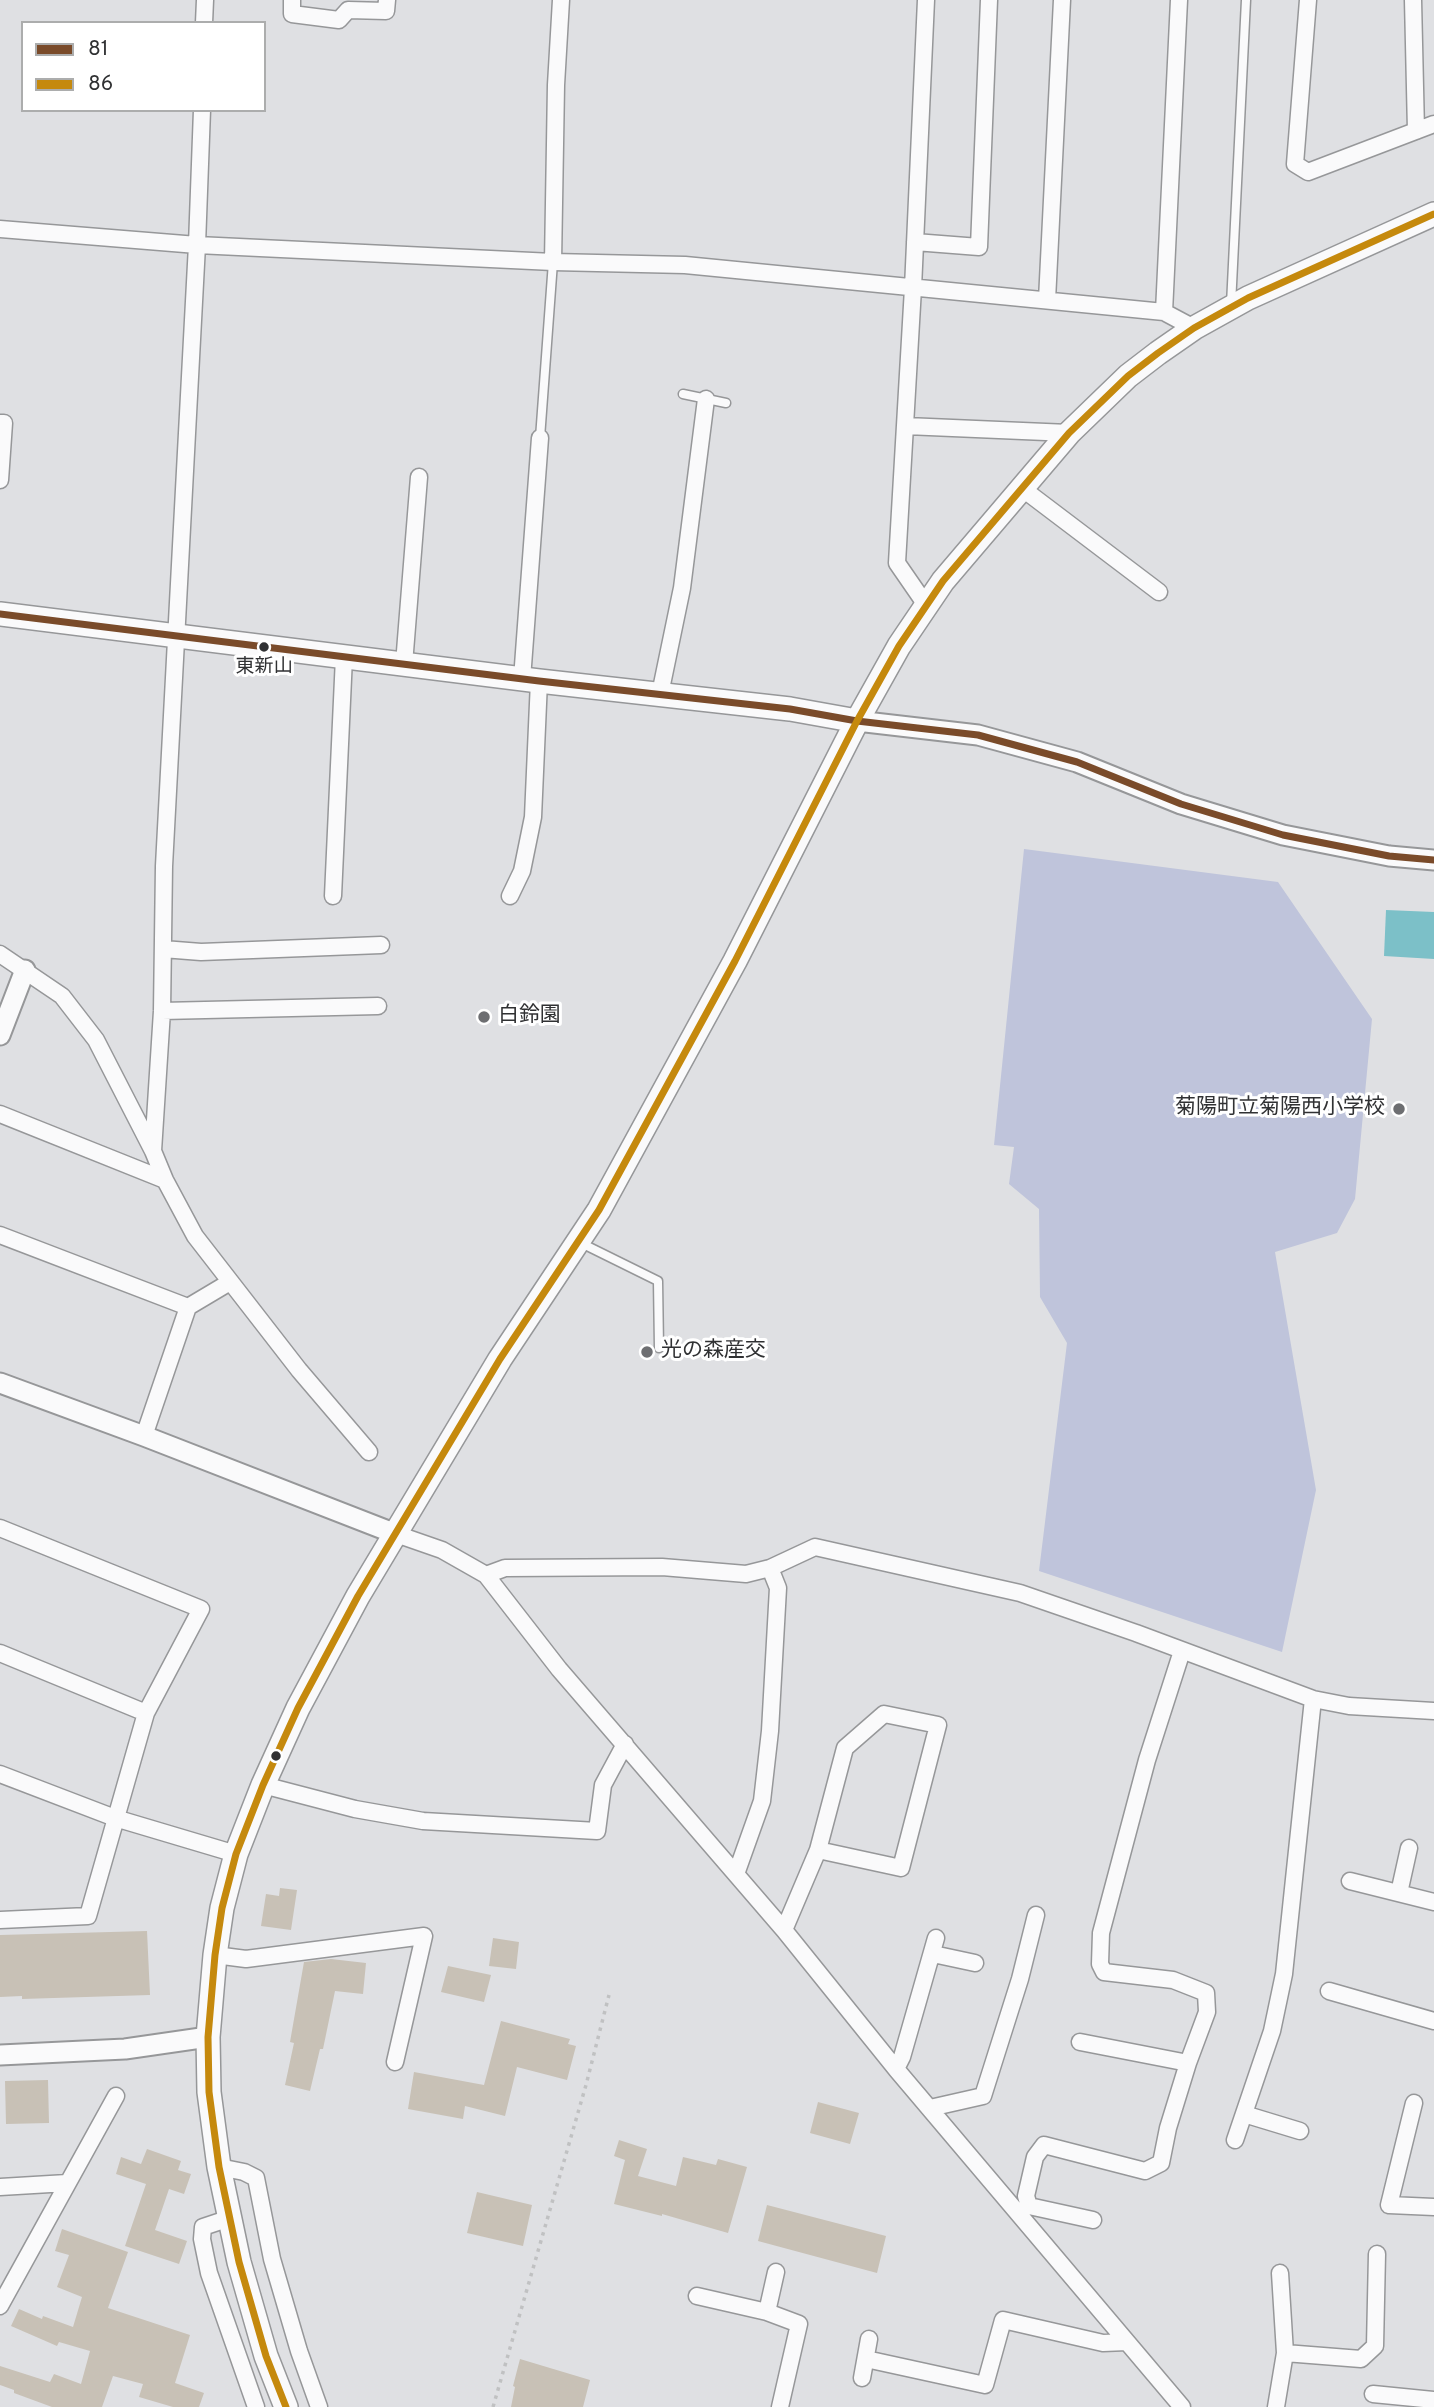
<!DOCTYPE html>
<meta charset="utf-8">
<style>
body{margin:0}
#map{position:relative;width:1434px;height:2407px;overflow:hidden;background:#dfe0e3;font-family:Overpass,sans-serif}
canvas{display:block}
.legend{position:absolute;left:21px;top:21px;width:245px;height:91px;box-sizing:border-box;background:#fff;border:2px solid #acadad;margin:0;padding:9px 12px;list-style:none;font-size:21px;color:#303133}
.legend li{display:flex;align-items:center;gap:14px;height:35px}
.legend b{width:35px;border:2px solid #acadad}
</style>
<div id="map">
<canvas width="1434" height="2407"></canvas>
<ul class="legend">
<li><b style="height:9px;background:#7a4b2a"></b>81</li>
<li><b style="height:9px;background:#c5890d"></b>86</li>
</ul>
</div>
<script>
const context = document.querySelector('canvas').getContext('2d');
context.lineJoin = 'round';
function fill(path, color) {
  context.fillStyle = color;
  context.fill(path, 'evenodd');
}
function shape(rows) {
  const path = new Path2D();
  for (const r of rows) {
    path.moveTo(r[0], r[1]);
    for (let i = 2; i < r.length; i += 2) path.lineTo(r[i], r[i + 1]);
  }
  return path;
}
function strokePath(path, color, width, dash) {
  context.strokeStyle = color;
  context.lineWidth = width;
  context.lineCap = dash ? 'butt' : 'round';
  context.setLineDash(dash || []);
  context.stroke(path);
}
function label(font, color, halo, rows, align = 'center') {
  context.font = font + ' Overpass,"Noto Sans JP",sans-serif';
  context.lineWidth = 6;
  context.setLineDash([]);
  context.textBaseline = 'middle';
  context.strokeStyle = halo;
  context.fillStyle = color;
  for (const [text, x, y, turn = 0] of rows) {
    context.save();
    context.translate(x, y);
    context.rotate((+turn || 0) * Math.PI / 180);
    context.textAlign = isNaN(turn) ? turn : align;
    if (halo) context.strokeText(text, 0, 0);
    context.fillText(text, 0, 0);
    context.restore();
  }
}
fill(shape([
 [1024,849,1278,882,1372,1019,1355,1199,1337,1233,1275,1252,1316,1490,1282,1652,1039,1571,1067,1343,1040,1297,1039,1209,1009,1184,1014,1147,994,1145]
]), '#bfc4db');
fill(shape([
 [1386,910,1434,912,1434,959,1384,956]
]), '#7cc0c8');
fill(shape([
 [280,1888,297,1890,291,1930,261,1926,266,1894,279,1896],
 [147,1931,150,1995,22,1999,22,1996,0,1997,0,1935],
 [493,1938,519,1942,516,1969,489,1966],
 [331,1959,366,1963,363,1994,335,1991,323,2049,320,2049,310,2091,285,2085,294,2043,290,2042,304,1962],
 [448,1966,491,1975,484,2002,441,1992],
 [501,2021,570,2039,568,2044,576,2046,567,2080,517,2067,505,2116,465,2106,463,2119,408,2109,414,2072,484,2085],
 [48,2080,49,2123,6,2124,5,2081],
 [818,2102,859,2113,850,2144,810,2133],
 [619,2140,647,2149,638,2176,676,2186,683,2157,716,2165,718,2159,747,2167,728,2233,662,2214,662,2216,614,2204,625,2160,614,2156],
 [147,2149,181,2161,178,2170,191,2174,184,2194,169,2189,155,2230,187,2241,179,2264,125,2246,146,2184,116,2174,121,2157,141,2164],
 [477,2192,532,2205,523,2246,467,2233],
 [767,2205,886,2236,877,2273,758,2241],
 [62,2229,128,2252,108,2308,190,2335,175,2383,204,2393,199,2407,173,2407,139,2397,143,2384,113,2376,102,2407,52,2407,14,2393,14,2390,0,2385,0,2366,50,2382,54,2374,81,2384,90,2351,59,2342,57,2346,11,2326,19,2309,42,2319,43,2316,73,2327,82,2297,57,2287,69,2255,55,2251],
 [520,2359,590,2380,583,2407,511,2407,515,2387,513,2386]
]), '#c8c1b6');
const service = shape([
 [1231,305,1246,0],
 [683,394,726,403],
 [540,438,553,262],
 [579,1242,658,1281,659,1348]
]);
const minor = shape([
 [292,0,292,14,339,20,348,10,386,11,387,0],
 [926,0,913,288,897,563,926,605],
 [1308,0,1295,164,1308,172,1434,124],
 [1413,0,1416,131],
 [204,23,205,0],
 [0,229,197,245,553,262,685,265,1164,312,1194,328],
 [915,242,979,247,989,0],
 [553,262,556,85,561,0],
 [1047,300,1062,0],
 [1164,312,1179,0],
 [0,423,4,423,0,480],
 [906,426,1069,433],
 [1023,489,1159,592],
 [404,664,419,477],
 [522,679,540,438],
 [660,694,682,588,706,399],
 [333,896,344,657],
 [510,896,522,871,533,817,539,681],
 [163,949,201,952,381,945],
 [0,954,62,996,96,1040,153,1151,165,1180,195,1236,299,1370,369,1452],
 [162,1011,378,1006],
 [0,1114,165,1180],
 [153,1151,162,1011,164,866,197,245,202,110],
 [0,1235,188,1307],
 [144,1436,188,1307,230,1282],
 [0,1528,201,1609,146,1713,88,1916,0,1920],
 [396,1534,442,1550,486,1575,559,1669,784,1930,896,2069,1182,2407],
 [486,1575,505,1568,662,1567,746,1574,770,1568,815,1547,1020,1593,1136,1633,1313,1699,1349,1706,1434,1711],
 [0,1653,146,1713],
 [0,1774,115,1818,236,1854],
 [263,1785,355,1809,423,1821,597,1831,603,1785,625,1744],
 [736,1874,762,1801,770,1731,778,1588,770,1568],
 [1350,1881,1434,1902],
 [1399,1893,1409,1848],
 [784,1930,818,1850,845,1748,884,1714,938,1725,901,1868,818,1850],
 [933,1954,975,1963],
 [215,1955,246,1959,424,1936,395,2062],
 [1329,1991,1434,2021],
 [1080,2042,1188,2063],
 [896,2069,902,2057,936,1938],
 [1414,2103,1389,2205,1434,2207],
 [930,2108,983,2096,1020,1979,1036,1915],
 [1244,2114,1300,2131],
 [1235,2140,1272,2031,1284,1974,1313,1699],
 [219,2167,244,2172,256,2178,272,2259,299,2351,319,2407],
 [0,2187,67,2183],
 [230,2218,203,2227,202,2239,209,2273,256,2407],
 [1093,2220,1029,2206,1026,2196,1035,2157,1044,2145,1145,2171,1161,2163,1168,2128,1188,2063,1207,2012,1206,1993,1173,1980,1104,1972,1100,1964,1101,1933,1147,1760,1182,1651],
 [697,2296,767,2312,799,2324,780,2407],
 [0,2306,116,2096],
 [767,2312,776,2272],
 [1285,2353,1361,2359,1375,2346,1377,2254],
 [866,2359,985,2385,1003,2320,1103,2343,1127,2342],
 [862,2378,869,2339],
 [1373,2394,1434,2400],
 [1276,2407,1285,2353,1280,2273]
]);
const tertiary = shape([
 [857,721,978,735,1077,762,1181,804,1283,835,1389,856,1434,860],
 [0,1035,25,970],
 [0,1383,144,1436,396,1534],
 [0,2055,125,2049,208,2037]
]);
const secondary = shape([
 [0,614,539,681,790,709,857,721],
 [286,2407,266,2356,239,2262,219,2167,209,2092,208,2037,215,1955,222,1908,236,1854,263,1785,298,1708,358,1596,500,1359,599,1210,735,961,857,721,899,646,943,581,1069,433,1128,376,1158,353,1194,328,1248,298,1434,214]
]);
strokePath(service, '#969799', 11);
strokePath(minor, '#969799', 19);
strokePath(tertiary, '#969799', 23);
strokePath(secondary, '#969799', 26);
strokePath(shape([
 [493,2407,586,2085,609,1995]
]), '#c0c1c2', 3.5, [3.5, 5]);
strokePath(service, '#fafafb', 8);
strokePath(minor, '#fafafb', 16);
strokePath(tertiary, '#fafafb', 19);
strokePath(secondary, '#fafafb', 23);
strokePath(shape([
 [0,614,539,681,790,709,857,721,978,735,1077,762,1181,804,1283,835,1389,856,1434,860]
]), '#7a4b2a', 7);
strokePath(shape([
 [286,2407,266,2356,239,2262,219,2167,209,2092,208,2037,215,1955,222,1908,236,1854,263,1785,298,1708,358,1596,500,1359,599,1210,735,961,857,721,899,646,943,581,1069,433,1128,376,1158,353,1194,328,1248,298,1434,214]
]), '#c5890d', 7);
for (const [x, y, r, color] of [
 [264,647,6,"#303133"],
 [484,1017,7,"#6d6e71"],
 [1399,1109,7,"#6d6e71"],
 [647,1352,7,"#6d6e71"],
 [276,1756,6,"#303133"]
]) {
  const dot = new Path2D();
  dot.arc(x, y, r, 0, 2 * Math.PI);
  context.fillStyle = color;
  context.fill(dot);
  strokePath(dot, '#fff', 2.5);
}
label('19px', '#303133', '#fff', [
 ["東新山",264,668]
]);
label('21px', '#303133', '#fff', [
 ["白鈴園",498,1017],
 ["菊陽町立菊陽西小学校",1385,1109,"right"],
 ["光の森産交",661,1352]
], 'left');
</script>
